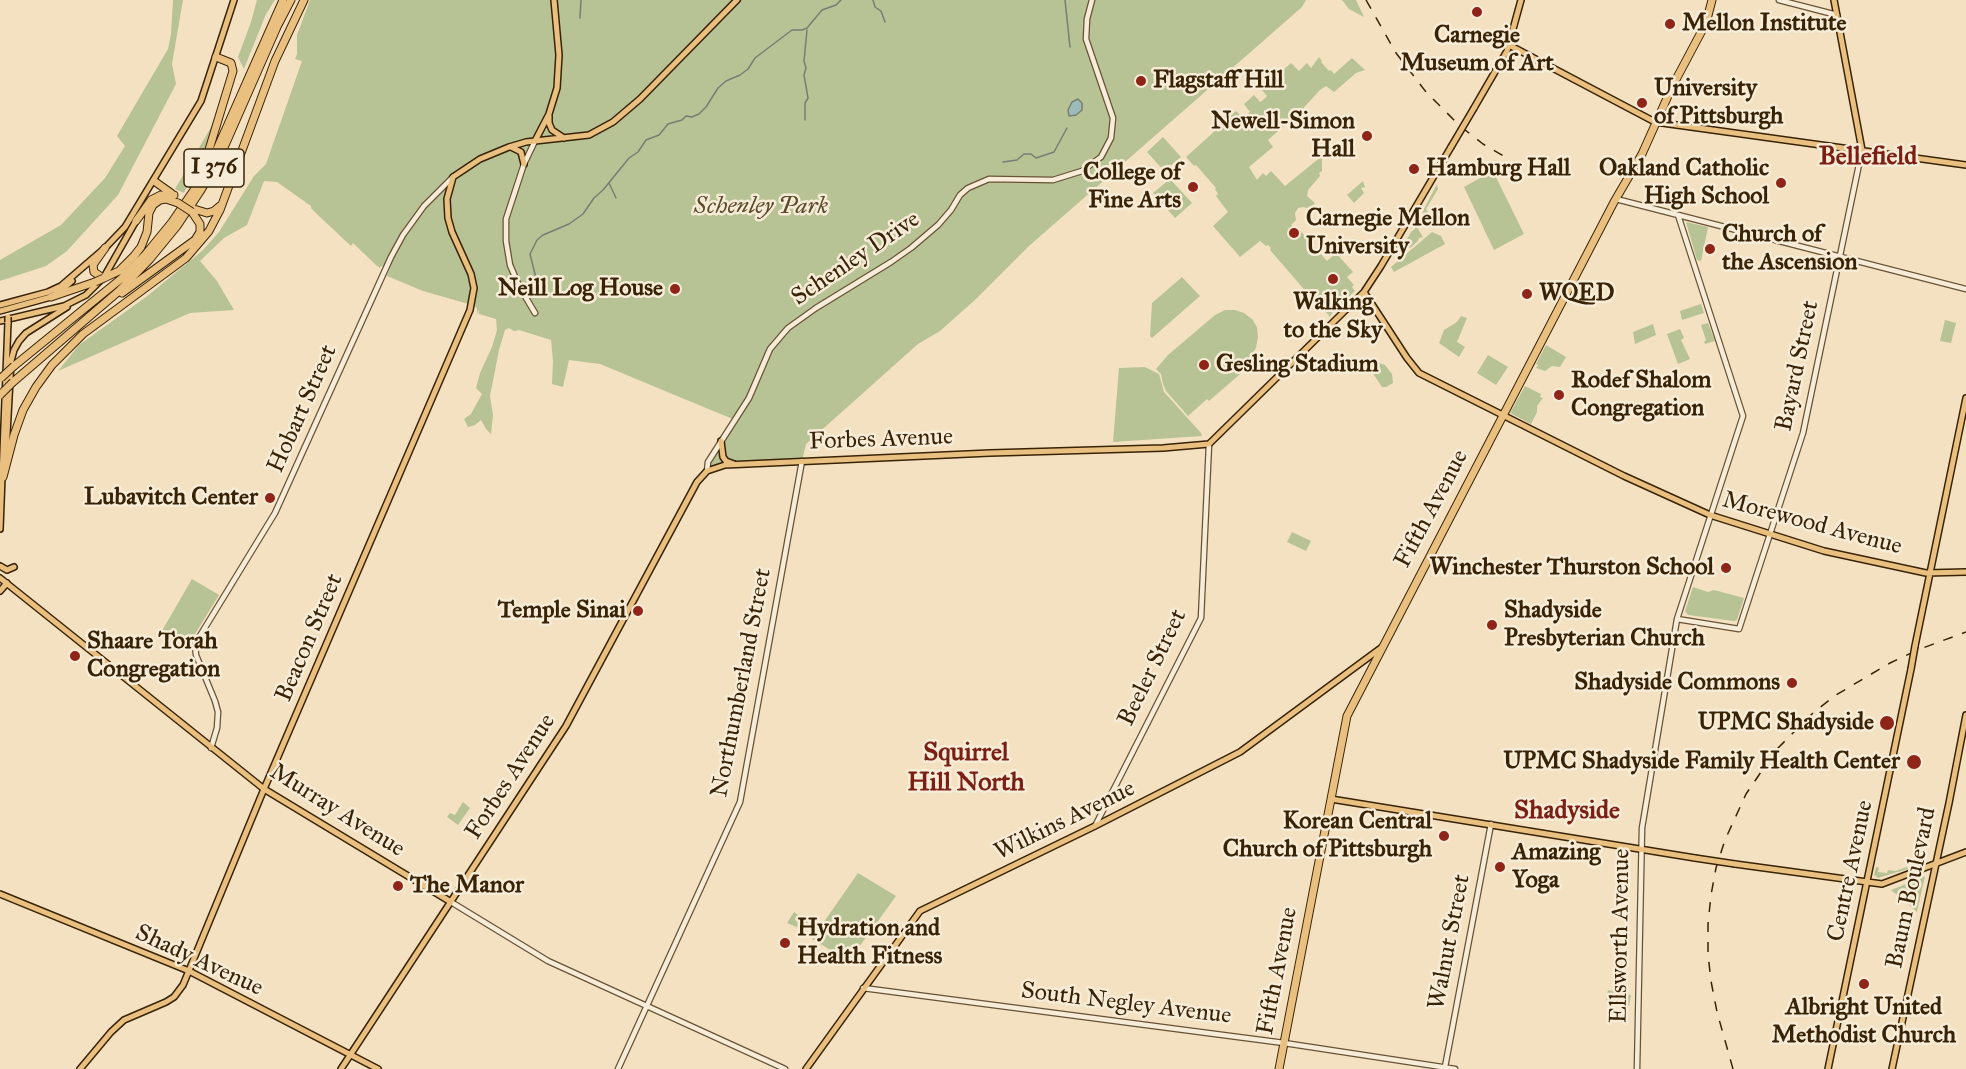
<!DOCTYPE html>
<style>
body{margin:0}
canvas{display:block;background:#f3e1c1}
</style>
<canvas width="1966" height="1069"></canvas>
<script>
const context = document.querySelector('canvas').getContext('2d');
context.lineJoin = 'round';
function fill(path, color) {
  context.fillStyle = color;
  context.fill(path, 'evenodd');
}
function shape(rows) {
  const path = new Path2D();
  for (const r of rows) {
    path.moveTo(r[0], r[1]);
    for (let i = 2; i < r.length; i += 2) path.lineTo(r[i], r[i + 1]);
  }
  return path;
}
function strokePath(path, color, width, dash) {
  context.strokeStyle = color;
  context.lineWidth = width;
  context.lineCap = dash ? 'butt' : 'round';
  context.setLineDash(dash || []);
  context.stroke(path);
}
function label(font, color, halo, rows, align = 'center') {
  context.font = font + ' "IM FELL Great Primer",serif';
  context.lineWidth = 5;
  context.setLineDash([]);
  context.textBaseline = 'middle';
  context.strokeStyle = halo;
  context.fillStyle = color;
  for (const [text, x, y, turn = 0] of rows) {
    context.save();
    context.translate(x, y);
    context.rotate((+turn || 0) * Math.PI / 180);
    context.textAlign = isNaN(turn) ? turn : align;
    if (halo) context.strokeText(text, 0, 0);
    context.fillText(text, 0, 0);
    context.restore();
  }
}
fill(shape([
 [173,0,183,0,172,64,176,84,118,195,67,251,46,266,0,281,0,260,61,225,105,178,125,146,117,136,168,49,171,34],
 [257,0,275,0,266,14,244,69,238,57,251,22],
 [310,0,1306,0,1302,7,1029,246,976,299,940,331,918,344,806,444,802,461,725,465,707,471,707,464,735,420,600,364,569,360,563,387,552,384,553,361,551,340,519,330,514,331,509,328,505,330,499,350,490,396,493,415,491,434,486,429,481,420,475,425,468,427,464,419,471,414,482,394,476,388,480,373,492,347,497,330,496,319,479,314,479,309,477,315,477,308,472,305,423,291,387,276,389,270,381,266,380,268,377,266,353,243,351,246,320,217,311,208,311,206,277,182,264,181,247,225,224,238,200,261,217,281,234,310,190,313,58,371,79,345,146,297,202,251,219,232,254,176,266,164,302,61,295,59,297,54,297,35],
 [1342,0,1356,0,1364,17,1349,9],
 [1319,57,1322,61,1321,62,1329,71,1331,70,1334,74,1352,58,1365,70,1356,73,1334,92,1326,86,1320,90,1297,115,1299,118,1295,121,1292,119,1268,140,1273,147,1249,167,1257,180,1263,173,1266,176,1271,171,1285,186,1322,156,1322,171,1319,173,1320,176,1308,190,1307,196,1315,203,1309,209,1304,207,1298,208,1295,213,1296,220,1291,225,1295,228,1297,227,1327,261,1336,253,1353,272,1347,277,1354,285,1352,287,1355,291,1333,311,1330,317,1317,301,1315,302,1270,250,1271,248,1268,245,1266,246,1260,241,1240,257,1213,226,1228,212,1216,196,1218,194,1215,189,1216,188,1196,165,1194,166,1186,157,1216,130,1218,132,1220,131,1228,123,1225,120,1236,111,1243,118,1250,112,1244,104,1254,95,1260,102,1262,101,1267,96,1261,89,1270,81,1271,80,1278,87,1285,81,1277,72,1280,70,1282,71,1291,63,1299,71,1307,63,1311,68],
 [215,116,210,139,184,193,175,189,210,129],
 [1163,137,1181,157,1164,171,1147,152],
 [1493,171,1524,234,1494,250,1464,187],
 [1170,179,1192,203,1175,218,1153,193],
 [1363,181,1365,187,1361,188,1364,193,1354,203,1347,195],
 [1437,184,1438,189,1426,209,1436,226,1433,228,1418,219,1422,215,1424,209],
 [1686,222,1708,227,1701,261,1697,260],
 [1415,224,1423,237,1419,238,1418,241,1410,248,1408,248,1402,255,1400,251,1411,232,1415,229],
 [1432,232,1441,236,1445,244,1394,272,1391,267],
 [1182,277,1200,296,1152,338,1150,336,1152,303],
 [1701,304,1704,313,1682,320,1680,311],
 [1225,310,1235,310,1244,313,1252,319,1257,327,1258,337,1256,348,1250,357,1254,362,1209,401,1207,399,1188,416,1166,391,1163,384,1161,374,1156,369,1168,355,1215,315],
 [1461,316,1467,318,1457,342,1465,347,1459,357,1439,343,1444,330,1457,322],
 [1945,320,1956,323,1951,343,1940,341],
 [1708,323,1715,341,1705,344,1704,342,1706,340,1701,325],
 [1653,324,1656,335,1635,344,1633,332],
 [1680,329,1684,338,1681,340,1690,359,1678,364,1667,334],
 [1546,345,1566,357,1560,367,1552,366,1545,371,1536,368,1538,365,1536,364],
 [1488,355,1508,367,1496,385,1477,373],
 [1374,361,1385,365,1392,374,1393,383,1386,387,1382,387,1368,366],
 [1145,367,1159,374,1164,392,1201,433,1202,436,1113,442,1119,368],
 [1525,386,1541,394,1540,397,1543,398,1537,406,1537,412,1531,424,1510,413],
 [1292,532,1311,541,1306,551,1287,542],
 [192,579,219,595,192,639,166,643,163,629],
 [1693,587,1708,592,1714,590,1744,598,1737,620,1734,621,1688,615,1685,611],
 [463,802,470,808,458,825,447,817,450,813,455,815],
 [1876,867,1879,868,1878,872,1887,873,1888,870,1895,871,1907,867,1908,869,1878,878,1874,875],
 [858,873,896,896,849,961,812,939],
 [1925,876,1917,912,1891,890],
 [794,912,808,922,803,930,787,923],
 [1608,990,1631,995,1629,1006,1606,1001]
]), '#b8c395');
const water = shape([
 [1078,99,1082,103,1082,110,1076,115,1069,116,1068,110,1072,102,1078,99]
]);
fill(water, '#9dbcb9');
strokePath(water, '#757f72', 1.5);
strokePath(shape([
 [873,0,875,7,881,11,885,22],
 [1065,0,1070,47],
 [580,18,581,0],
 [805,120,805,103,808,98,804,75,806,68,804,61,807,30],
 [1003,162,1017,160,1024,154,1031,154,1036,158,1054,152,1067,128],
 [609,183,616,198],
 [540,288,537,282,530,254,537,240,543,235,569,224,583,214,594,198,603,190,629,158,638,152,646,140,659,135,668,124,682,120,686,116,692,117,699,114,706,107,718,88,726,81,740,75,748,69,755,58,792,30,802,30,807,28,822,10,836,5,841,0]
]), '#757f72', 1.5);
const minor = shape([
 [1779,0,1837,15],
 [535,141,524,164,506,219,506,241,510,265,519,286,535,313],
 [1616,199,1966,289],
 [707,471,708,462,749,398,770,349,788,328,816,308,891,262,911,248,938,225,951,210,960,195,968,188,989,179,1053,180,1082,171,1101,157,1111,138,1113,118,1086,39,1087,19,1092,0],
 [1677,619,1739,629,1803,433,1862,150],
 [211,748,217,728,218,712,215,701,196,655,195,645,198,639,275,513,391,257,403,235,424,206,453,177],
 [1095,826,1201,618,1209,444],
 [451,902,548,961,785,1069],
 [863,988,1284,1043,1455,1069],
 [1445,1067,1491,824],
 [618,1069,740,802,802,461],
 [1637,1069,1642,828,1677,619,1743,416,1678,215]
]);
const major = shape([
 [1834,0,1862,150],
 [1509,45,1655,122,1966,165],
 [1474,108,1507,51,1521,0],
 [549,116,549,123,552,130,564,138],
 [535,141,549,114,557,88,559,55,554,0],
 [511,147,521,152,524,164],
 [1364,292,1407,358,1419,373,1624,476,1710,515,1824,551,1926,573,1966,572],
 [0,305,48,292,61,286,105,248,125,227,201,101,234,0],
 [0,311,51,297,63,289,72,281],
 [0,321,64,306,86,295,104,277,137,219],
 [721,441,723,457,726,461,734,464],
 [6,453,11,361,14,350,19,341,26,333,67,307],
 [0,529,8,322],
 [0,566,7,570,14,567],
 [0,578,264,789,451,902],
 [0,591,7,583],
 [1915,646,1966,398],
 [1331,799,1695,858],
 [1735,864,1882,884,1966,852],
 [0,894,189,971,378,1069],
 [80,1069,111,1032,124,1020,166,1002,174,997,183,985,264,789,470,310,474,288,471,274,452,232,448,218,447,199,453,177,480,159,509,147,526,142,589,135,613,122,640,99,737,0],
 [341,1069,566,726,697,482,707,471,725,465,990,453,1163,448,1209,444,1364,292,1381,266,1451,147],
 [806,1069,920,911,1095,826,1240,752,1381,648],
 [1828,1069,1911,669],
 [1892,1069,1949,803,1966,715]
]);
const highway = shape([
 [204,166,233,71,231,63,216,57],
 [154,181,171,193],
 [194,209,207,213,214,211,220,206],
 [136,221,151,200,161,195,174,195],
 [119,271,134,256,141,247,147,232,149,213,153,205,160,200,166,199,178,203],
 [100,276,94,272,93,265,105,248],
 [104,278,121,270],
 [122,293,195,240,200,232,200,224,192,212],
 [51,297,95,282],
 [14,366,122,278,145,255,172,222,196,187,217,149,283,0],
 [13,382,119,291,150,259,177,226,201,190,222,152,277,27,291,0],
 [3,477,14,435,23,410,36,387,52,365,83,334,186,258,209,231,220,210,275,61,304,0],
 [1279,1069,1347,716,1614,202,1642,154,1672,87,1706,23,1712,0]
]);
strokePath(minor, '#685236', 7);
strokePath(major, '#392307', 8);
strokePath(highway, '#392307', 9);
strokePath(minor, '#f7ecd7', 4.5);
strokePath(major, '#eac080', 5);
strokePath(highway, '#eac080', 7);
strokePath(shape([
 [1366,0,1396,53,1426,92,1460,126,1483,144,1507,158],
 [1733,1069,1717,1012,1711,981,1708,954,1708,924,1711,895,1716,868,1725,840,1746,794,1776,750,1814,712,1836,695,1890,663,1920,649,1966,632]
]), '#392307', 1.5, [10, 10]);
const majorBridge = shape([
 [1451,147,1474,108],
 [8,322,8,317],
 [1911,669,1915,646],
 [1695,858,1735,864]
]);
const highwayBridge = shape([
 [178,203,192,212],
 [95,282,104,278],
 [1,378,14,366],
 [0,395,13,382]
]);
strokePath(majorBridge, '#392307', 8, []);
strokePath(highwayBridge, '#392307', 9, []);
strokePath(majorBridge, '#eac080', 5);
strokePath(highwayBridge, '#eac080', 7);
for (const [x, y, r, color] of [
 [1477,12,6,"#8f2418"],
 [1670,24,6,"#8f2418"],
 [1141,81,6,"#8f2418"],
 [1642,103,6,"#8f2418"],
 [1367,136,6,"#8f2418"],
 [1414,169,6,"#8f2418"],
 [1781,183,6,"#8f2418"],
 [1193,187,6,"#8f2418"],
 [1294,233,6,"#8f2418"],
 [1710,249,6,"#8f2418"],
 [1333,279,6,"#8f2418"],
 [675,289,6,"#8f2418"],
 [1527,294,6,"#8f2418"],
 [1204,365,6,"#8f2418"],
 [1559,395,6,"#8f2418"],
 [270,498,6,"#8f2418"],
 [1726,568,6,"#8f2418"],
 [638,611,6,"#8f2418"],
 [1492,625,6,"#8f2418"],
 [75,656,6,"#8f2418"],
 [1792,683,6,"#8f2418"],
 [1887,723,8,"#8f2418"],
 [1914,762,8,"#8f2418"],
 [1444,836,6,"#8f2418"],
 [1500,867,6,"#8f2418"],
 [398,886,6,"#8f2418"],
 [785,943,6,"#8f2418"],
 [1864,984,6,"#8f2418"]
]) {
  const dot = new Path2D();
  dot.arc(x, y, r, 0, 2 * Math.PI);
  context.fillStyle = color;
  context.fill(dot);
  strokePath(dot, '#f7ecd7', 2);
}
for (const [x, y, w] of [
 [214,168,60]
]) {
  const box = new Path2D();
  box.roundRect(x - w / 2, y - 19, w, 38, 4.5);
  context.fillStyle = '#f7ecd7';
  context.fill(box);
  strokePath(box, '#392307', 1.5);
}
label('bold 22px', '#392307', null, [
 ["I 376",214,168]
]);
label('bold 24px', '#392307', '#f7ecd7', [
 ["Mellon Institute",1682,24],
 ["Carnegie",1477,36,"center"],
 ["Museum of Art",1477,64,"center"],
 ["Flagstaff Hill",1153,81],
 ["University",1654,89],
 ["of Pittsburgh",1654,117],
 ["Newell-Simon",1355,122,"right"],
 ["Hall",1355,150,"right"],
 ["Hamburg Hall",1426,169],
 ["Oakland Catholic",1769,169,"right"],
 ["High School",1769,197,"right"],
 ["College of",1181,173,"right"],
 ["Fine Arts",1181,201,"right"],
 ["Carnegie Mellon",1306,219],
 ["University",1306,247],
 ["Church of",1722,235],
 ["the Ascension",1722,263],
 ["Neill Log House",663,289,"right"],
 ["WQED",1539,294],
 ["Walking",1333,303,"center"],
 ["to the Sky",1333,331,"center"],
 ["Gesling Stadium",1216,365],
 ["Rodef Shalom",1571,381],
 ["Congregation",1571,409],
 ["Lubavitch Center",258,498,"right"],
 ["Winchester Thurston School",1714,568,"right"],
 ["Temple Sinai",626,611,"right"],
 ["Shadyside",1504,611],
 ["Presbyterian Church",1504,639],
 ["Shaare Torah",87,642],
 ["Congregation",87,670],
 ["Shadyside Commons",1780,683,"right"],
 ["UPMC Shadyside",1874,723,"right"],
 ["UPMC Shadyside Family Health Center",1900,762,"right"],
 ["Korean Central",1432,822,"right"],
 ["Church of Pittsburgh",1432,850,"right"],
 ["Amazing",1512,853],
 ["Yoga",1512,881],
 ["The Manor",410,886],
 ["Hydration and",797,929],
 ["Health Fitness",797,957],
 ["Albright United",1864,1008,"center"],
 ["Methodist Church",1864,1036,"center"]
], 'left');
label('italic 24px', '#594b2a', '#f7ecd7', [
 ["Schenley Park",761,207]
]);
label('24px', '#392307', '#f7ecd7', [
 ["Schenley Drive",856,259,-34],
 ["Bayard Street",1798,366,-78],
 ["Hobart Street",303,409,-66],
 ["Forbes Avenue",881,440,-2],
 ["Fifth Avenue",1432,509,-62],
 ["Morewood Avenue",1812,524,15],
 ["Beacon Street",310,638,-67],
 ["Beeler Street",1153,668,-64],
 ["Northumberland Street",742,683,-79],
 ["Forbes Avenue",511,777,-57],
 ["Murray Avenue",337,811,32],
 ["Wilkins Avenue",1065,821,-26],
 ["Centre Avenue",1851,871,-78],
 ["Baum Boulevard",1912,888,-78],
 ["Ellsworth Avenue",1621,936,-89],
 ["Walnut Street",1450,942,-79],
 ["Shady Avenue",199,961,25],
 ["Fifth Avenue",1278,971,-79],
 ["South Negley Avenue",1126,1004,7]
]);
label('bold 26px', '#7a1f14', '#f7ecd7', [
 ["Bellefield",1868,158],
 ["Squirrel",966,754],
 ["Hill North",966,784],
 ["Shadyside",1567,812]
]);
</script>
